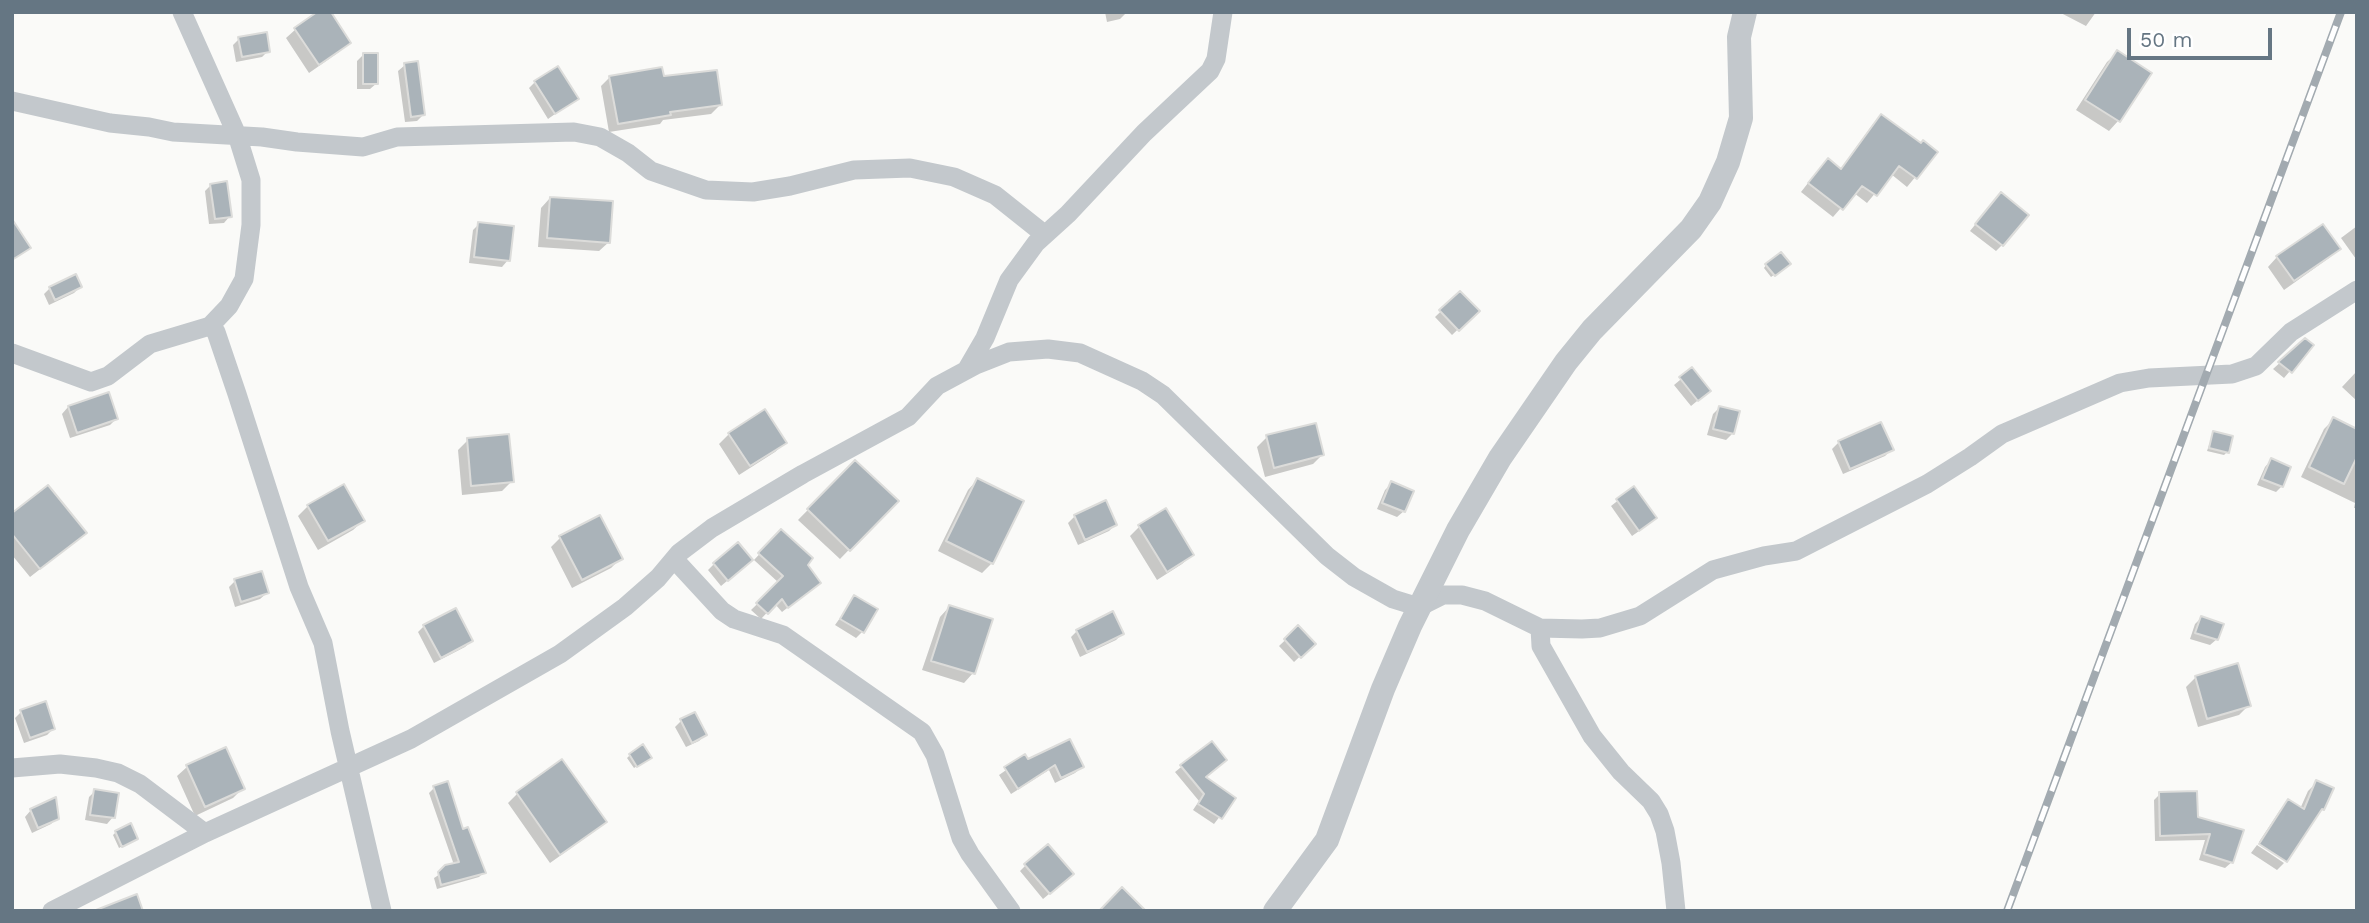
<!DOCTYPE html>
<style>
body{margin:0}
#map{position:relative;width:2369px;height:923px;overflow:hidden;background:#fafaf8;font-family:"Work Sans",sans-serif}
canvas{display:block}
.frame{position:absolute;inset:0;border:14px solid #657683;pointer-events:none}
.scale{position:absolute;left:2127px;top:28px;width:145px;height:32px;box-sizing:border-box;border:4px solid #657683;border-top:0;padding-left:9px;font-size:21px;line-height:24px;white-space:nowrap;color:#657683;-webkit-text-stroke:5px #fff;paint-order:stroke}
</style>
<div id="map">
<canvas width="2369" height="923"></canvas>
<div class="frame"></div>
<div class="scale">50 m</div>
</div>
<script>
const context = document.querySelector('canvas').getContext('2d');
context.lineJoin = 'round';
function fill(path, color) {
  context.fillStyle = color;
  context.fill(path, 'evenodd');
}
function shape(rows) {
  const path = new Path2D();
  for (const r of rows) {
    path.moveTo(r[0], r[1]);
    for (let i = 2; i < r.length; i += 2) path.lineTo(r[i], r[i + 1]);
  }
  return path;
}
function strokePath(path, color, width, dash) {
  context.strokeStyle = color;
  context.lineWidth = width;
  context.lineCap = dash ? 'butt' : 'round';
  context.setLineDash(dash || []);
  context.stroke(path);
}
fill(shape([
 [1105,12,1127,12,1120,19,1107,22],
 [2059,12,2096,12,2086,26],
 [296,29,349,43,339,52,309,73,286,38],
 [239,39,268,51,262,57,236,62,233,45],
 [2117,53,2149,73,2118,121,2109,131,2076,110,2107,62],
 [363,55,377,83,370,89,357,89,357,61],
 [405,65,423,115,417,121,405,122,398,71],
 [610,77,663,78,720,105,711,114,663,120,660,124,609,132,601,86],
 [535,82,576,99,548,119,529,88],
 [1873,124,1936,152,1907,187,1891,174,1867,203,1854,193,1833,217,1801,192,1819,169,1840,170],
 [211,185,230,216,224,223,209,224,205,191],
 [550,198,609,242,599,251,538,247,541,208],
 [1995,200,2002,245,1996,251,1970,231],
 [479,224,508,260,502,267,469,263,473,230],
 [2357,226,2357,259,2356,259,2341,238],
 [2338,249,2329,258,2284,290,2268,267,2277,257],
 [1766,265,1786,266,1771,277,1764,268],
 [80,287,74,293,49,305,44,294,50,288],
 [1460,293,1477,311,1452,335,1435,317],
 [2305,340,2312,345,2284,378,2273,369],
 [1692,370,1702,397,1691,406,1674,385],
 [2357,371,2357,401,2342,387],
 [108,394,116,419,110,425,70,438,62,414,68,407],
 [1719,408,1738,412,1732,434,1726,440,1707,435,1713,414],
 [2334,419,2357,431,2357,508,2354,508,2355,503,2301,477,2324,429],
 [1880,424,1891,450,1885,456,1843,474,1832,449,1839,442],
 [2213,433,2227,452,2224,455,2207,451],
 [729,434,785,443,775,452,739,475,719,444],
 [1267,437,1322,455,1313,464,1265,477,1257,447],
 [468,440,512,481,502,491,462,495,458,450],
 [2271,460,2282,486,2276,492,2257,485,2265,467],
 [855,462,896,501,840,559,798,520],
 [977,480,992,563,982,573,938,551,968,490],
 [1391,484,1404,511,1397,517,1377,509,1385,490],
 [1634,488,1649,524,1632,536,1611,506],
 [1105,503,1115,525,1109,531,1078,545,1068,523,1075,516],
 [308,506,363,521,353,530,318,550,298,516],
 [12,515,75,542,30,577,12,555],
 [1140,526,1192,555,1182,564,1157,580,1130,536],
 [781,531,819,583,782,612,775,604,761,619,751,610,779,583,754,560],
 [560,538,620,559,611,568,572,588,551,547],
 [714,564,745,566,721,586,708,570],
 [235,581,267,593,260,599,235,607,229,587],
 [855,597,862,632,856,638,835,625],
 [949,607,973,673,964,683,922,670,940,617],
 [2201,618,2217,639,2210,645,2190,639,2195,624],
 [424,626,471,641,465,647,434,663,418,632],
 [1298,628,1313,644,1294,662,1279,646],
 [1077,631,1122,634,1116,640,1080,657,1071,637],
 [2196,677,2249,705,2239,715,2198,727,2186,687],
 [21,712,53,729,47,735,24,743,15,718],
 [681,721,705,735,699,741,686,747,675,727],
 [1211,743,1204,778,1234,798,1214,824,1193,810,1199,801,1175,772],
 [630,755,647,760,634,768,627,758],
 [1025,757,1028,762,1082,767,1075,773,1055,783,1049,770,1011,794,999,775],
 [562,762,605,822,595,831,550,863,508,803,517,794],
 [187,767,243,788,233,798,195,816,177,776],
 [2317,782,2323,809,2314,818,2286,860,2259,842,2280,810,2289,801,2300,809,2308,791],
 [447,784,462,831,484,872,479,877,437,889,434,878,454,865,429,793,434,788],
 [95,791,113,817,107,824,85,820,89,797],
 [2160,794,2196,818,2242,831,2232,862,2225,868,2199,860,2205,840,2155,841,2154,800],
 [31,810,57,818,51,824,32,833,25,817],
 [116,832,136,839,119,848,113,835],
 [2257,845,2284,863,2277,870,2251,853],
 [1026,865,1066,880,1043,899,1020,871]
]), '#0003');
const building = shape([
 [317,12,331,12,351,43,319,65,294,28,317,12],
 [267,32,270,52,242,57,238,37,267,32],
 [2117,50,2152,73,2120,122,2085,100,2117,50],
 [363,53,378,53,378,84,363,84,363,53],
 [418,61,425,115,411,117,404,63,418,61],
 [558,66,579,99,555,114,534,81,558,66],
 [662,67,664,76,717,70,722,105,670,112,671,115,618,124,609,76,662,67],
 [1881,114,1921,143,1923,140,1938,152,1917,179,1899,166,1877,196,1862,186,1843,210,1808,183,1828,158,1841,169,1881,114],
 [227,181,232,217,215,219,210,184,227,181],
 [2001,192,2029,215,2003,246,1975,224,2001,192],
 [550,197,613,201,610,243,547,238,550,197],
 [12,219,31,248,12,260,12,219],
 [478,222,514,226,510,261,474,257,478,222],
 [2323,224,2341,249,2294,281,2276,256,2323,224],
 [1781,252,1791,264,1775,276,1765,264,1781,252],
 [76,274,82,287,55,300,49,287,76,274],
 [1460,291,1480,311,1459,331,1439,310,1460,291],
 [2305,338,2314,345,2292,373,2278,362,2305,338],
 [1692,367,1711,391,1698,401,1679,377,1692,367],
 [109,392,118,419,77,433,68,406,109,392],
 [1719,406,1740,411,1734,434,1713,429,1719,406],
 [765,409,787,443,750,466,728,433,765,409],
 [2333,417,2357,429,2357,457,2344,484,2309,467,2333,417],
 [1881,422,1894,450,1850,469,1838,441,1881,422],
 [1316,423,1324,455,1274,468,1266,435,1316,423],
 [2213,431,2233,436,2229,453,2209,448,2213,431],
 [509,434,514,482,471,486,467,438,509,434],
 [2271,458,2291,467,2283,487,2262,479,2271,458],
 [855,460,899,501,850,551,807,509,855,460],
 [977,478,1024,501,993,564,946,541,977,478],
 [1391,481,1414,491,1405,512,1382,503,1391,481],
 [344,484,365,521,328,541,307,505,344,484],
 [48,485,87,533,40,569,12,534,12,513,48,485],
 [1634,486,1657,518,1639,531,1616,499,1634,486],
 [1106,500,1117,525,1085,540,1074,515,1106,500],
 [1166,508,1194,555,1167,572,1138,525,1166,508],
 [600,515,623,559,582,580,559,536,600,515],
 [781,529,813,558,808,565,821,583,788,608,782,599,768,614,756,603,783,576,758,553,781,529],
 [738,542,753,560,728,581,713,563,738,542],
 [262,571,269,593,241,602,234,579,262,571],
 [854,595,878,609,864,633,840,619,854,595],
 [949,605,993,619,975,674,931,661,949,605],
 [456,608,473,641,441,658,423,625,456,608],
 [1113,611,1124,634,1087,652,1076,630,1113,611],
 [2201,616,2224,624,2218,640,2195,633,2201,616],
 [1298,625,1316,644,1301,658,1284,639,1298,625],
 [2238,663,2251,706,2207,719,2195,676,2238,663],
 [46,701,55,729,30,738,20,710,46,701],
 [695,712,707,735,692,743,680,719,695,712],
 [1070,739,1084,767,1061,778,1055,765,1018,789,1004,767,1025,754,1028,759,1070,739],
 [1212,741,1227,760,1206,777,1236,798,1222,819,1198,804,1204,794,1180,765,1212,741],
 [643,744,652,758,637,767,629,754,643,744],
 [226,747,245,789,205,807,186,765,226,747],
 [562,759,607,822,560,855,516,792,562,759],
 [2316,780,2334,788,2324,810,2322,809,2287,862,2259,844,2288,799,2304,809,2316,780],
 [448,781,463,829,468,827,486,873,441,885,438,872,445,865,459,862,433,786,448,781],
 [94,789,119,793,115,818,90,815,94,789],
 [2197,791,2198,817,2244,830,2233,863,2204,854,2210,834,2160,836,2159,792,2197,791],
 [56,797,59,819,38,828,30,809,56,797],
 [131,823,138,839,122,847,115,831,131,823],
 [1048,844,1074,874,1050,894,1024,864,1048,844],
 [1122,887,1146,911,1099,911,1122,887],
 [137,894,143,911,96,911,96,910,137,894]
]);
fill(building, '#aab3b9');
strokePath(building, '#dcdcda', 2);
strokePath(shape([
 [182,12,237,135,251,180,251,225,244,279,229,306,210,326,216,332,237,394,299,587,323,643,340,731,382,911],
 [12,101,110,123,149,127,173,132,262,137,297,142,363,147,397,137,574,132,600,137,628,153,651,171,706,190,753,192,790,186,854,170,910,168,954,177,995,195,1044,234],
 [12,353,91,382,108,376,150,344,210,326],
 [967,369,985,338,1009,280,1036,243,1068,214,1144,133,1210,71,1216,59,1223,12],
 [674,559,722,611,734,619,783,635,922,732,935,755,961,838,970,854,1011,911],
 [1540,628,1541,646,1592,736,1621,772,1651,801,1659,814,1665,831,1671,863,1676,911],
 [12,768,60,764,96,768,118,773,140,784,205,833],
 [52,911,205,833,411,739,560,654,625,607,658,578,679,553,712,528,803,474,908,417,937,386,976,365,1009,352,1048,349,1080,353,1142,381,1163,395,1327,556,1354,577,1393,599,1419,607,1443,595,1462,595,1485,601,1540,628,1582,629,1600,628,1640,616,1713,570,1764,556,1796,551,1927,484,1970,457,2002,434,2120,383,2149,378,2232,374,2256,366,2291,332,2357,290]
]), '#c3c8cc', 19);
strokePath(shape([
 [1275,911,1327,840,1383,689,1410,626,1458,530,1500,458,1566,362,1592,330,1691,229,1710,202,1728,162,1741,118,1739,37,1745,12]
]), '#c3c8cc', 24);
const rail = shape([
 [2007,911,2341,12]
]);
strokePath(rail, '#a2aab0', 8);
strokePath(rail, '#fff', 5, [16]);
</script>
